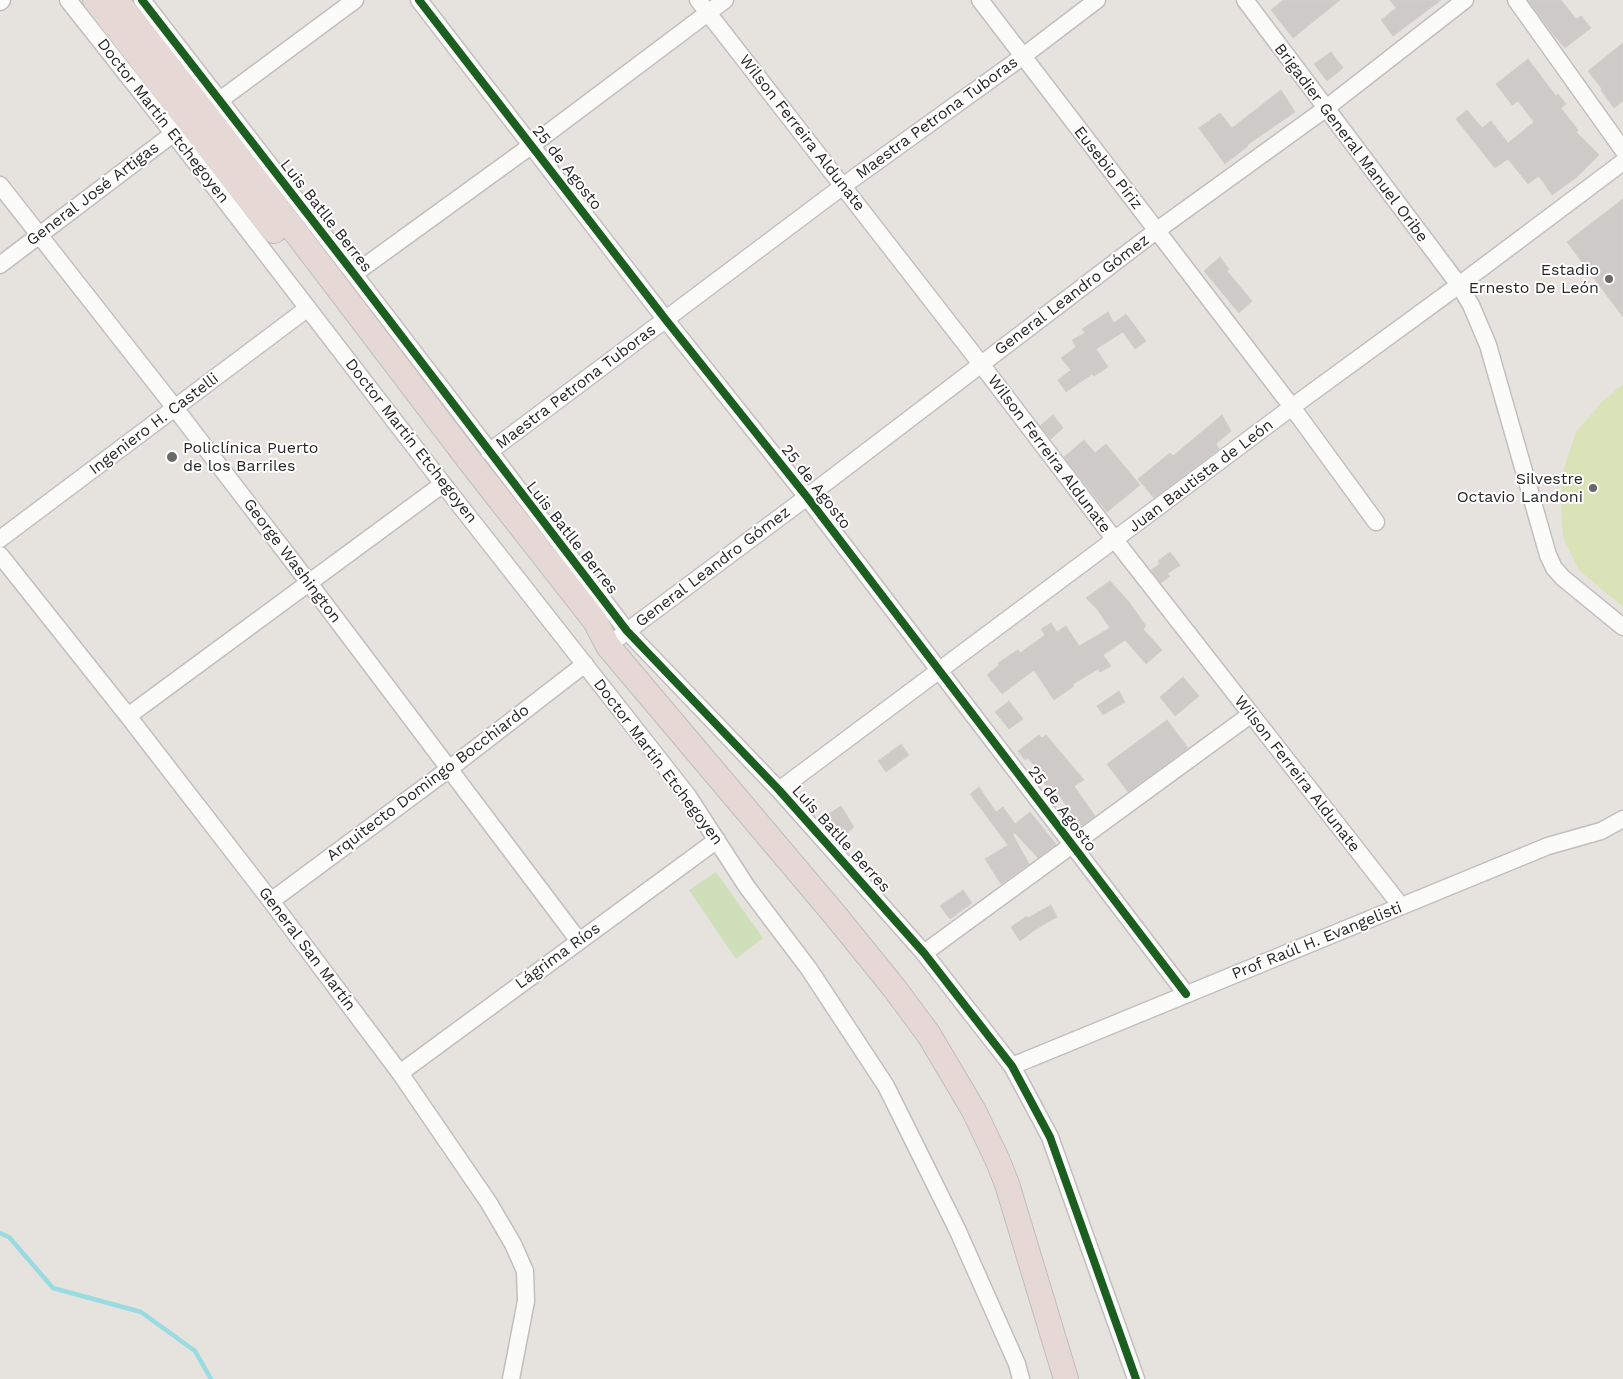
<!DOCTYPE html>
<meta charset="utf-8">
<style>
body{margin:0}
canvas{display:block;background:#e6e2de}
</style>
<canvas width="1623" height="1379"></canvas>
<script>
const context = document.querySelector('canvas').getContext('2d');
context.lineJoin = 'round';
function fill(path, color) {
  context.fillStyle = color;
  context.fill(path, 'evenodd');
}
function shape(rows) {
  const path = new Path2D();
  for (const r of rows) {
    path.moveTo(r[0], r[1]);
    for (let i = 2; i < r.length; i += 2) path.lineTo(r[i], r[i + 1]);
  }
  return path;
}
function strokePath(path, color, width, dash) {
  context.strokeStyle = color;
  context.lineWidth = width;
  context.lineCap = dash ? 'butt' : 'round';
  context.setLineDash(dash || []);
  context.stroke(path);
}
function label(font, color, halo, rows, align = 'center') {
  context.font = font + ' "Work Sans",sans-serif';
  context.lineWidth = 4;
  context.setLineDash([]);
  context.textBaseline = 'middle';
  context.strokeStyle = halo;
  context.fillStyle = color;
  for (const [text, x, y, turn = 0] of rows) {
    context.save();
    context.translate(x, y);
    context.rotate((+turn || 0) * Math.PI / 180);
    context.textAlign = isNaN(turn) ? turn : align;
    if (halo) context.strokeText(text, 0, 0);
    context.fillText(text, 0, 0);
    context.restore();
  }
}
fill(shape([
 [716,872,763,938,736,959,689,890]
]), '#cfdfba');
fill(shape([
 [1623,384,1623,607,1579,570,1563,537,1561,505,1563,471,1576,432,1602,402]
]), '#dae2b8');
strokePath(shape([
 [0,1233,9,1237,53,1288,141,1312,195,1351,211,1379]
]), '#98dce2', 4.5);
const building = shape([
 [1283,0,1340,0,1293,38,1271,10,1283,0],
 [1390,0,1441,0,1393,36,1381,20,1396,8,1390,0],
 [1528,0,1561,0,1576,19,1581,16,1591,28,1565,48,1552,33,1528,0],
 [1623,43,1623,101,1614,108,1601,90,1602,89,1588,71,1623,43],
 [1331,52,1343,68,1327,81,1314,64,1331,52],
 [1528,59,1556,96,1558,94,1566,104,1561,108,1578,130,1576,132,1599,155,1577,177,1552,195,1539,176,1528,184,1508,159,1495,168,1456,119,1467,110,1482,128,1491,121,1508,143,1534,122,1518,101,1512,105,1496,84,1528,59],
 [1281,90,1295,112,1247,145,1248,146,1225,164,1199,128,1220,113,1232,128,1281,90],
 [1623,199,1623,317,1567,242,1623,199],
 [1220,257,1229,269,1227,271,1252,301,1239,313,1204,271,1220,257],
 [1108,312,1114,323,1126,314,1146,341,1135,349,1123,332,1096,349,1108,367,1094,376,1092,374,1066,392,1058,380,1071,370,1061,358,1076,347,1072,340,1085,333,1082,329,1108,312],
 [1053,415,1063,428,1051,439,1040,426,1053,415],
 [1222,415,1231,431,1216,444,1219,449,1154,498,1138,479,1170,453,1173,456,1222,415],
 [1084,440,1095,453,1106,444,1140,485,1107,512,1064,457,1084,440],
 [1170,552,1180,565,1167,574,1170,576,1161,583,1151,570,1160,564,1158,561,1170,552],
 [1110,581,1129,602,1146,626,1143,629,1162,650,1146,664,1125,640,1103,655,1111,666,1100,672,1098,669,1073,684,1074,686,1054,700,1034,670,1002,694,987,675,999,665,998,663,1018,650,1020,653,1045,635,1041,629,1051,623,1057,632,1066,626,1079,646,1110,628,1097,609,1086,598,1110,581],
 [1183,677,1199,696,1175,716,1160,697,1183,677],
 [1119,691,1125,702,1103,715,1097,706,1119,691],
 [1009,701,1023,719,1009,729,995,712,1009,701],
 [1167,720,1188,748,1128,792,1107,764,1167,720],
 [1039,735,1042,738,1046,735,1084,780,1074,786,1095,816,1079,828,1071,817,1073,815,1056,791,1053,793,1044,783,1046,780,1028,758,1025,760,1018,751,1039,735],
 [901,744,909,755,886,772,878,761,901,744],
 [979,787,996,812,1003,807,1015,824,1030,812,1056,844,1038,858,1015,833,1013,835,1029,864,1001,884,985,859,1008,845,970,794,979,787],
 [841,806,854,827,845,835,827,815,841,806],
 [963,890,972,903,950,919,940,906,963,890],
 [1051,905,1057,917,1036,929,1020,941,1011,927,1027,916,1028,918,1051,905]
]);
fill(building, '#cecac8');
strokePath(building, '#d1ceca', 1);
const minor = shape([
 [68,0,173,133,443,484,688,796,747,887,809,969,886,1086,957,1229,1017,1364,1021,1379],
 [142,0,354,274,627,631,779,790,924,953,1012,1066,1050,1137,1136,1379],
 [419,0,666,320,807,497,1186,994],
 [698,0,981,364,1115,540,1401,906],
 [980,0,1292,407,1376,522],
 [1245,0,1459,285,1471,305,1488,345,1548,555,1554,568,1563,578,1623,627],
 [1516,0,1623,150],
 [0,2,2,0],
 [212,106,355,0],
 [0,185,175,408,309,583,579,941],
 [0,265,182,127],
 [354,274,532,145,725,0],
 [489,452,843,186,1022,57,1097,0],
 [0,539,308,308],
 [0,555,128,716,271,901,400,1073,489,1203,513,1244,525,1271,526,1301,511,1379],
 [618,638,807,497,1156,231,1325,109,1465,0],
 [128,716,443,484],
 [779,790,1292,407,1459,285,1623,162],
 [271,901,449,769,585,664],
 [924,953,1250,715],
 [1012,1066,1548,846,1601,831,1623,819],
 [400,1073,717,840]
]);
const highway = shape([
 [95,0,274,231],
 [116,0,204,112,472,464,595,621,608,646,835,915,895,989,929,1035,974,1111,997,1159,1007,1184,1066,1379]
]);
strokePath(minor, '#c0bfbf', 19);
strokePath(highway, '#bfbdbc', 26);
strokePath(minor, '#fbfbfa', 16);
strokePath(highway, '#e6d9d5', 24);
strokePath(shape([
 [142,0,354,274,627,631,779,790,924,953,1012,1066,1050,1137,1136,1379],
 [419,0,666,320,807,497,1186,994]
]), '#1b5e20', 8);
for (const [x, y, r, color] of [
 [1609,279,5,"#6a6968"],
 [172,457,6,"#6a6968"],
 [1593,488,5,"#6a6968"]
]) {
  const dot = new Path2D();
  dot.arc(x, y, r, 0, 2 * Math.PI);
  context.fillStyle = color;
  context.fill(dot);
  strokePath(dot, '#fff', 2);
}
label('16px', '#282828', '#fff', [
 ["Maestra Petrona Tuboras",937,118,-36],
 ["Doctor Martín Etchegoyen",163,121,52],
 ["Wilson Ferreira Aldunate",802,133,52],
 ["Brigadier General Manuel Oribe",1351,143,53],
 ["25 de Agosto",567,168,52],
 ["Eusebio Píriz",1108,168,52],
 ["General José Artigas",93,194,-37],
 ["Luis Batlle Berres",326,216,52],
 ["General Leandro Gómez",1072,295,-37],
 ["Maestra Petrona Tuboras",576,387,-37],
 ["Ingeniero H. Castelli",154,424,-37],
 ["Doctor Martín Etchegoyen",411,441,52],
 ["Wilson Ferreira Aldunate",1049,454,53],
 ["Juan Bautista de León",1201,476,-37],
 ["25 de Agosto",816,487,52],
 ["Luis Batlle Berres",572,538,52],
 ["George Washington",292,561,53],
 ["General Leandro Gómez",713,567,-37],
 ["Doctor Martín Etchegoyen",658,762,53],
 ["Wilson Ferreira Aldunate",1297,774,52],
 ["Arquitecto Domingo Bocchiardo",428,783,-37],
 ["25 de Agosto",1062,809,53],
 ["Luis Batlle Berres",841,839,48],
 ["Prof Raúl H. Evangelisti",1317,941,-22],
 ["General San Martín",307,949,53],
 ["Lágrima Ríos",558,956,-36]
]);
label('16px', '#282828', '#fff', [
 ["Estadio",1599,270],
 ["Ernesto De León",1599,288],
 ["Policlínica Puerto",183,448,"left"],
 ["de los Barriles",183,466,"left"],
 ["Silvestre",1583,479],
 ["Octavio Landoni",1583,497]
], 'right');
</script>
